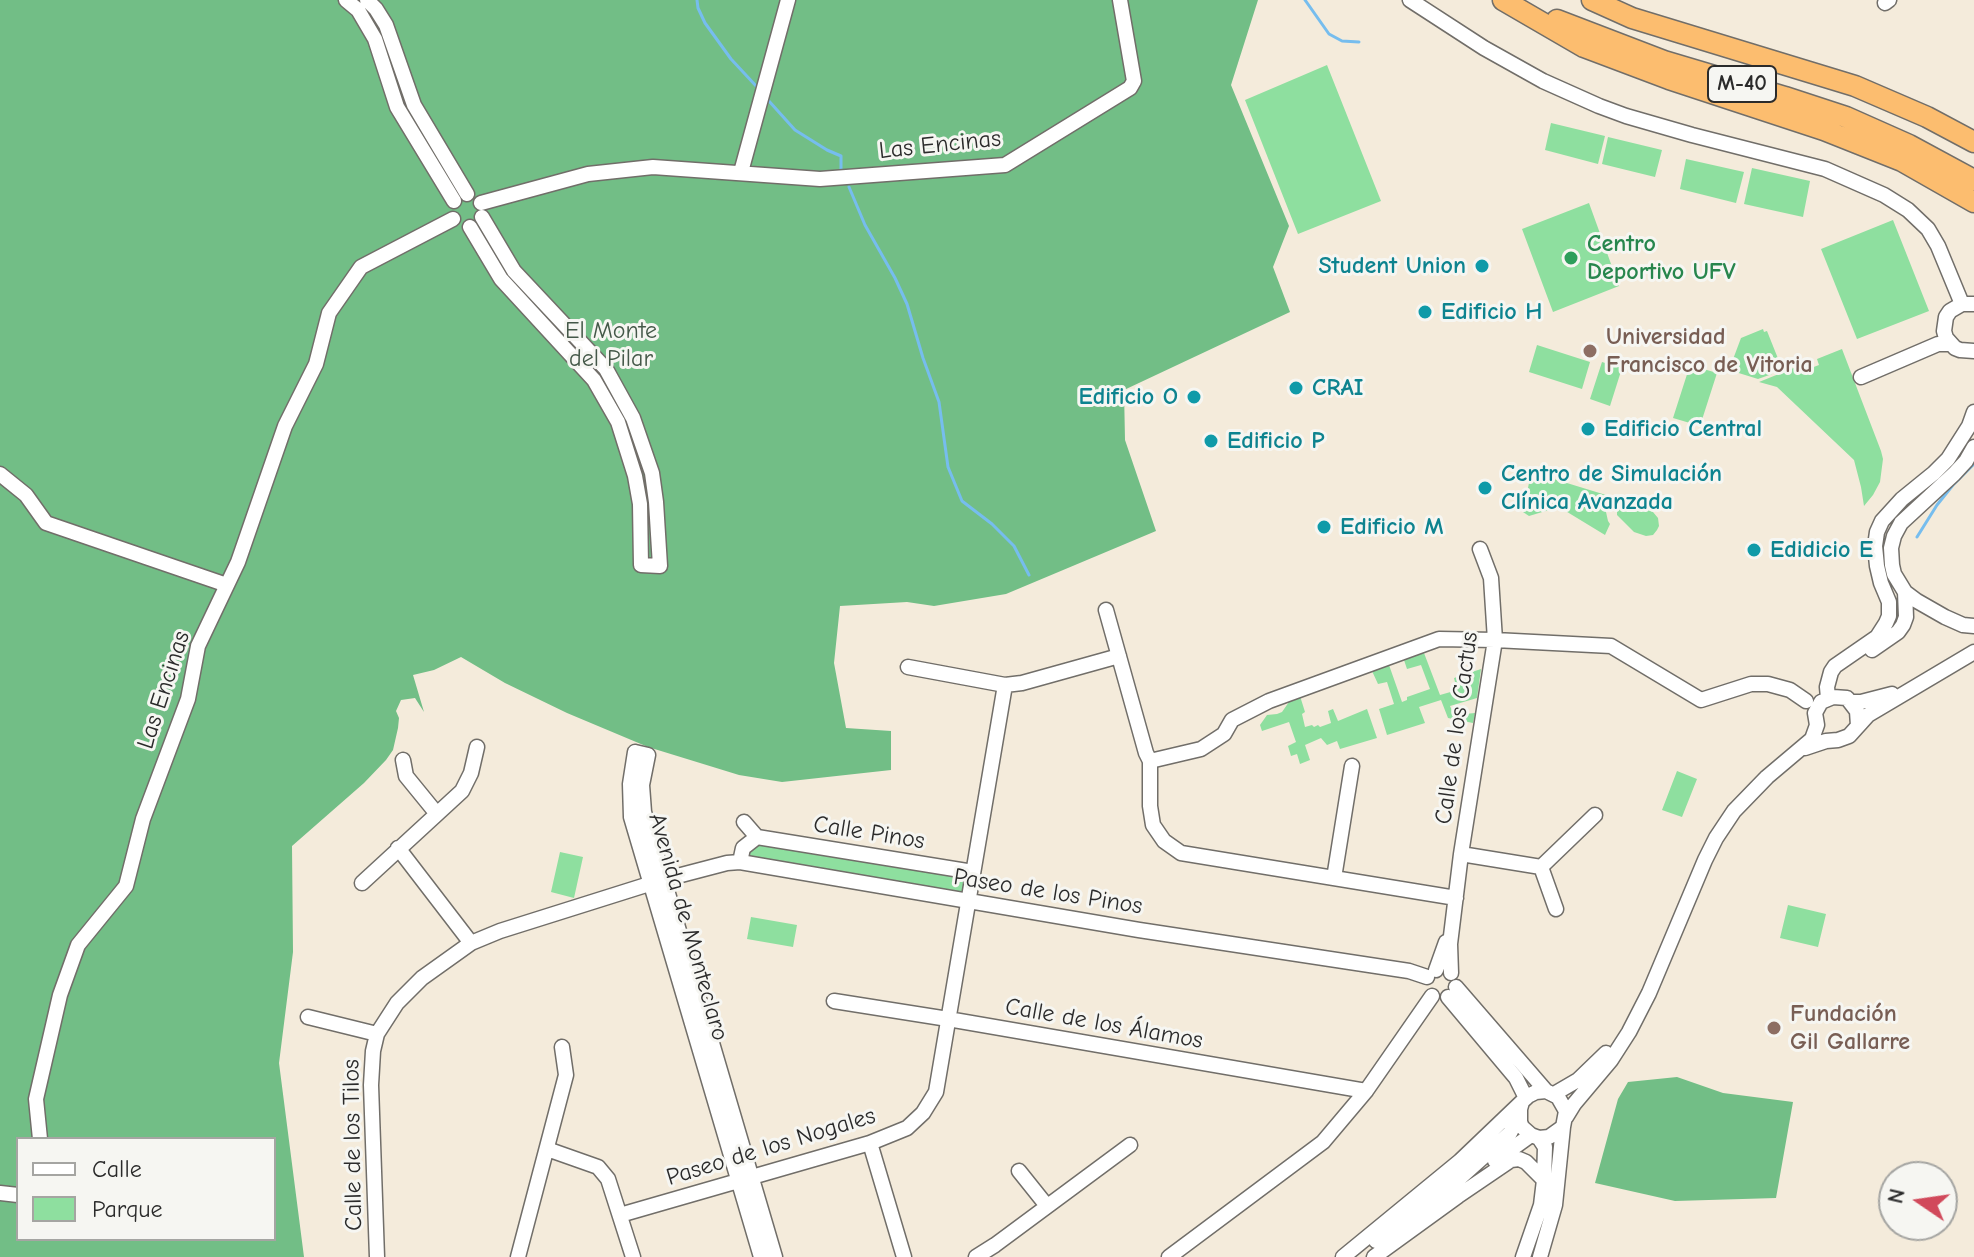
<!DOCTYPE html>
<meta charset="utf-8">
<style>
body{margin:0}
#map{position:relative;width:1974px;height:1257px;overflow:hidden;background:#f4ebdb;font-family:"Comic Neue",sans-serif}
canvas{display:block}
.legend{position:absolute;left:16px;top:1137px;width:260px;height:104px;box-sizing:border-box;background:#f6f6f2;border:2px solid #a5a5a2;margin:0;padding:10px 14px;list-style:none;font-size:24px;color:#2b2b2b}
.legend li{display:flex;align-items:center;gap:16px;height:40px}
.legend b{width:40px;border:2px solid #a5a5a2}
.north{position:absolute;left:1878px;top:1161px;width:80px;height:80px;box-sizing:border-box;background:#f6f6f2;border:2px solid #a5a5a2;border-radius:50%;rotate:283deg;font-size:22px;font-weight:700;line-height:32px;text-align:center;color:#2b2b2b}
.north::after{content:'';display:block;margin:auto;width:28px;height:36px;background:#d1495b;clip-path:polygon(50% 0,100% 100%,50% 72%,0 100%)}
</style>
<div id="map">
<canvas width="1974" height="1257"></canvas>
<ul class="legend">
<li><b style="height:10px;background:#fff"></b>Calle</li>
<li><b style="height:22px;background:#8edf9f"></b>Parque</li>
</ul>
<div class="north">N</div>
</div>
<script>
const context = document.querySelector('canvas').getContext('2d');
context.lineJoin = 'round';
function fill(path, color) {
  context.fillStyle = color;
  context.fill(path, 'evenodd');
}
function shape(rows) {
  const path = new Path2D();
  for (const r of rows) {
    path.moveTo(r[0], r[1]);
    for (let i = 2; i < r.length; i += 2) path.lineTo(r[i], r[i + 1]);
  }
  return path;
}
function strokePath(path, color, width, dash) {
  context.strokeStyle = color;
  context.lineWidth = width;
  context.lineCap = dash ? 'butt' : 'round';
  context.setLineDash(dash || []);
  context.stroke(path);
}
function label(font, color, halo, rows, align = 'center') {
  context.font = font + ' "Comic Neue",sans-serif';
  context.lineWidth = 6;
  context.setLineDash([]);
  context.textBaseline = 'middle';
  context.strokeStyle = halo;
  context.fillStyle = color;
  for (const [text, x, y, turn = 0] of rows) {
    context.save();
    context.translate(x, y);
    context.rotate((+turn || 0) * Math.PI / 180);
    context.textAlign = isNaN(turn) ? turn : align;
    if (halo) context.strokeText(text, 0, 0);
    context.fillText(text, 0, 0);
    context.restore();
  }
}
fill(shape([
 [1327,65,1381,201,1298,234,1245,100],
 [1551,123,1605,136,1598,164,1545,150],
 [1608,137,1662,150,1655,177,1602,164],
 [1686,159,1744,172,1736,203,1680,189],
 [1752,168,1810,181,1803,217,1744,204],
 [1589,203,1619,286,1553,312,1522,229],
 [1893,220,1929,311,1857,339,1821,249],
 [1763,329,1764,332,1767,331,1781,366,1771,370,1772,374,1758,379,1729,370,1741,338],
 [1537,345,1590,362,1582,389,1529,372],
 [1842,349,1881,451,1883,459,1880,482,1873,495,1864,506,1861,487,1854,460,1777,387,1759,382,1801,365,1803,371,1819,365,1817,359],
 [1602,362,1622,368,1610,406,1590,399],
 [1690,365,1717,373,1700,426,1673,418],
 [1531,472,1606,495,1608,501,1606,512,1608,521,1610,524,1605,535,1559,507,1529,516,1523,512,1530,489,1528,488],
 [1623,503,1643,508,1653,512,1658,518,1659,526,1657,530,1653,535,1646,536,1634,532,1617,515,1617,507],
 [1424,653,1440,695,1454,691,1452,684,1455,682,1454,678,1481,669,1477,698,1450,706,1454,715,1475,713,1473,723,1448,718,1441,700,1419,707,1425,723,1387,735,1379,709,1394,704,1387,682,1378,684,1372,671,1389,665,1402,702,1407,700,1407,697,1430,689,1421,665,1407,669,1404,660],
 [1300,696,1305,712,1302,714,1305,727,1312,725,1314,727,1318,725,1320,727,1331,723,1328,711,1333,709,1338,721,1367,709,1377,738,1340,749,1337,741,1327,745,1321,738,1305,745,1310,760,1300,764,1297,754,1291,756,1288,746,1296,742,1289,722,1262,731,1260,725,1267,715,1277,714,1282,712,1291,699],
 [1677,771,1697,779,1682,817,1662,810],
 [763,842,964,876,968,881,966,891,959,894,745,859,752,847],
 [560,852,583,857,574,898,551,892],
 [1788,905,1826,914,1818,947,1780,938],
 [751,917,797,925,793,947,747,939]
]), '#8edf9f');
fill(shape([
 [0,0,1258,0,1231,85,1289,226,1273,267,1290,312,1124,390,1125,440,1156,531,1006,594,934,606,907,602,840,606,834,663,846,728,891,731,891,770,782,782,739,775,648,747,567,713,505,683,461,657,434,670,413,675,424,712,415,698,401,700,396,711,399,718,398,728,393,750,386,760,364,783,292,846,293,952,279,1063,304,1257,0,1257],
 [18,1139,274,1139,274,1239,18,1239],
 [1677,1077,1723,1093,1793,1102,1776,1198,1675,1201,1595,1183,1618,1099,1628,1082]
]), '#72be86');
strokePath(shape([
 [697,0,698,8,705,23,731,59,757,87],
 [1305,0,1329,34,1342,41,1359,42],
 [768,100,795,130,827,150,841,156,841,169],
 [849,187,865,225,895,278,907,304,923,358,939,402,948,467,962,501,992,524,1014,546,1029,575],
 [1917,537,1937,505,1953,485,1974,464]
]), '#76bdee', 3);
const minor = shape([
 [346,0,358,10,375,39,397,107,454,201],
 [367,0,376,9,386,25,414,105,467,194],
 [1410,0,1484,48,1543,81,1599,106,1626,116,1692,135,1825,169,1884,195,1908,210,1928,229,1938,246,1962,304],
 [1885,3,1889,0],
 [741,172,788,0],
 [481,203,588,174,653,167,820,179,1005,165,1130,88,1134,81,1120,0],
 [470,227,501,279,594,380,618,422,635,476,640,504,641,565,660,566,656,502,652,473,633,418,606,369,514,271,482,217],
 [1974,304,1962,304,1950,311,1946,317,1944,331,1946,338,1955,348,1960,350,1974,351],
 [1861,377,1938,344,1950,344],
 [0,474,26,495,46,523,227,585],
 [1905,592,1917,601,1945,617,1963,625,1974,626],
 [1106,610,1146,753,1150,761,1150,806,1153,825,1164,841,1181,853,1456,898],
 [1872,650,1898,632,1903,625,1906,617,1905,592,1894,574,1892,565,1891,548,1894,536,1901,523,1954,474,1966,461,1974,447],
 [908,667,1005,685,1022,683,1119,656],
 [1828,698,1827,687,1831,672,1835,666,1877,637,1886,623,1889,616,1889,602,1881,583,1877,566,1875,546,1877,532,1882,521,1902,499,1934,473,1948,459,1969,426,1974,412],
 [1851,702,1861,702,1892,694],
 [1805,748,1826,741,1838,740,1849,736,1868,715,1974,652],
 [403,760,406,776,437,814],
 [1150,761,1201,749,1224,734,1232,720,1269,701,1439,639,1495,640,1611,646,1701,700,1751,684,1768,684,1790,690,1806,701],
 [744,822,757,837,973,872],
 [398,848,471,943],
 [1461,854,1541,867],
 [740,862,743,848,757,837],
 [1334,878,1352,766],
 [362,883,462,791,471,773,477,747],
 [1556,909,1541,867,1595,815],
 [1436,970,1446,942],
 [1451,973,1450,944,1461,854,1495,640,1491,578,1480,549],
 [1456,987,1546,1091],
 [1448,997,1516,1078,1526,1098],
 [834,1001,948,1019,1366,1091],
 [308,1017,377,1034],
 [1554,1094,1578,1080,1606,1053],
 [1566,1117,1574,1104,1611,1060,1629,1032,1649,993,1705,860,1716,838,1734,811,1767,777,1812,739,1817,725,1815,713,1821,702,1833,697,1847,698,1857,711,1858,726],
 [40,1139,36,1099,60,995,78,945,126,886,143,819,188,699,198,646,238,562,285,426,316,364,329,313,361,267,453,219],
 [870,1143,904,1257],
 [547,1149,598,1167,608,1179,633,1257],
 [1495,1161,1531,1135],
 [1019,1171,1047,1206],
 [0,1193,18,1195],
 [620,1215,870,1143,907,1128,923,1113,936,1092,1005,685],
 [1376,1241,1452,1185,1510,1133,1519,1116],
 [377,1257,371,1085,373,1051,377,1034,397,1003,422,978,471,943,500,931,662,880,727,863,740,862,1139,930,1409,971,1427,977],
 [518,1257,566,1075,562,1047],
 [761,1257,631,817,630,784,635,752,648,755,642,785,644,812,775,1257],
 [976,1257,995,1245,1130,1145],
 [1169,1257,1323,1142,1366,1091,1432,996],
 [1343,1257,1460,1161,1528,1096,1536,1092,1546,1091,1558,1097,1566,1111,1563,1127,1549,1137,1539,1138,1531,1135,1522,1127,1520,1122,1520,1109,1522,1102],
 [1374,1257,1458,1196,1511,1160,1519,1159,1526,1162,1544,1180],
 [1523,1257,1541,1205,1544,1180,1545,1147,1539,1138],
 [1540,1257,1555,1205,1563,1127]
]);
const highway = shape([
 [1503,0,1584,47,1669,79,1824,130,1902,161,1974,202],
 [1592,0,1632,18,1855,86,1927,117,1974,142],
 [1557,20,1664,61,1785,97,1846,117,1909,145,1974,180]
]);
strokePath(minor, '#716e69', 17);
strokePath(highway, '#716e69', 23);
strokePath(minor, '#fff', 14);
strokePath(highway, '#fcbd6f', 20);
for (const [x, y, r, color] of [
 [1571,258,8,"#2e9e5b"],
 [1482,266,8,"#0f9aa8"],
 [1425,312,8,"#0f9aa8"],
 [1590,351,8,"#8d6e63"],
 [1296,388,8,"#0f9aa8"],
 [1194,397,8,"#0f9aa8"],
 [1588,429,8,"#0f9aa8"],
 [1211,441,8,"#0f9aa8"],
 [1485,488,8,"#0f9aa8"],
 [1324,527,8,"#0f9aa8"],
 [1754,550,8,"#0f9aa8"],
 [1774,1028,8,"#8d6e63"]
]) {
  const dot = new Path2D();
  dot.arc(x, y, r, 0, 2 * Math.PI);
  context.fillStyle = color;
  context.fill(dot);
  strokePath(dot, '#f6f6f2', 3);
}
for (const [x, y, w] of [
 [1742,84,68]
]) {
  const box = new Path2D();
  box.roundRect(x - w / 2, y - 18, w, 36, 6);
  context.fillStyle = '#f6f6f2';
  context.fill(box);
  strokePath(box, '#2b2b2b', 2);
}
label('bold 22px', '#2b2b2b', null, [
 ["M-40",1742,84]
]);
label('24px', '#2b2b2b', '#f6f6f2', [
 ["Las Encinas",940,145,-6],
 ["Las Encinas",164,690,-72],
 ["Calle de los Cactus",1457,728,-82],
 ["Calle Pinos",869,833,9],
 ["Paseo de los Pinos",1048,892,9],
 ["Avenida de Monteclaro",688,927,74],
 ["Calle de los Álamos",1104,1024,10],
 ["Calle de los Tilos",353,1145,-91],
 ["Paseo de los Nogales",771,1147,-17]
]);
label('bold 24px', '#27864d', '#f6f6f2', [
 ["Centro",1587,244],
 ["Deportivo UFV",1587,272]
], 'left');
label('bold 24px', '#0d838f', '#f6f6f2', [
 ["Student Union",1466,266,"right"],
 ["Edificio H",1441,312],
 ["CRAI",1312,388],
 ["Edificio O",1178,397,"right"],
 ["Edificio Central",1604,429],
 ["Edificio P",1227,441],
 ["Centro de Simulación",1501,474],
 ["Clínica Avanzada",1501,502],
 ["Edificio M",1340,527],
 ["Edidicio E",1770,550]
], 'left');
label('24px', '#445848', '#f6f6f2', [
 ["El Monte",611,331],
 ["del Pilar",611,359]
]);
label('bold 24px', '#785e54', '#f6f6f2', [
 ["Universidad",1606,337],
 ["Francisco de Vitoria",1606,365],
 ["Fundación",1790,1014],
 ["Gil Gallarre",1790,1042]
], 'left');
</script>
